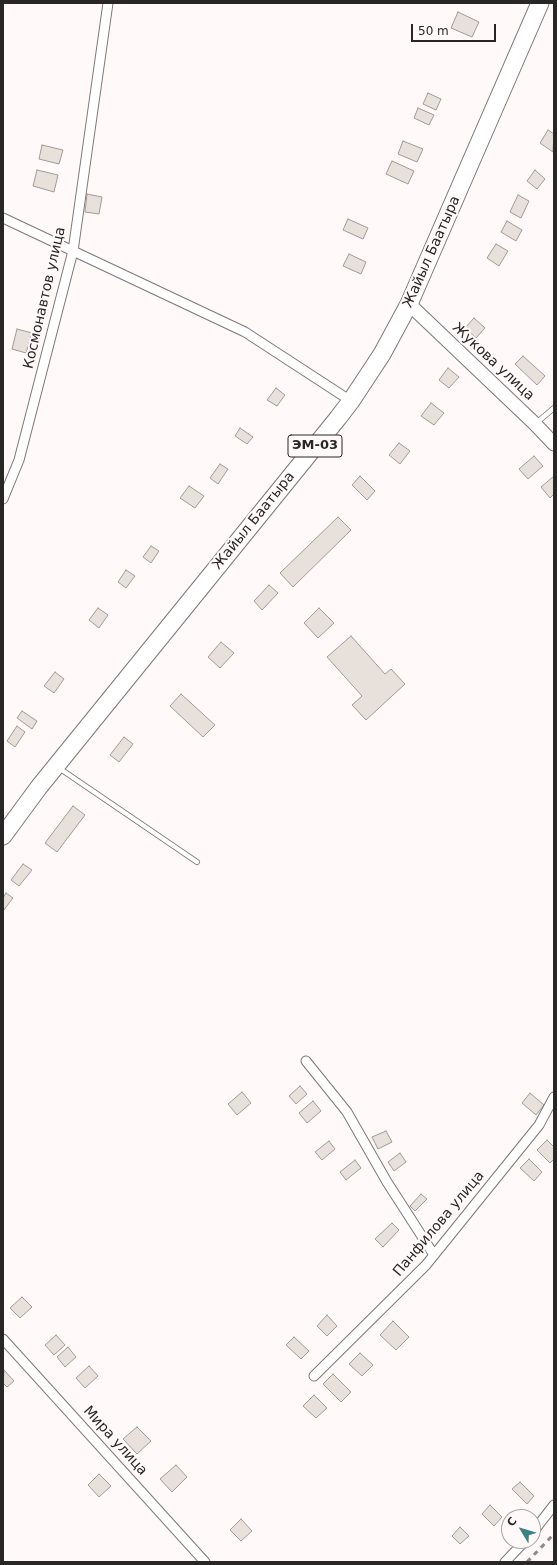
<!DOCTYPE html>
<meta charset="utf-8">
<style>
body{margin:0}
#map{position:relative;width:557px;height:1565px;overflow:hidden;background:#fff9f9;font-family:"DejaVu Sans",sans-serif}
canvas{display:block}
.frame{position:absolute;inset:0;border:4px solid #292626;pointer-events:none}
.north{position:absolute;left:501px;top:1509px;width:40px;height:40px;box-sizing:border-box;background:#fff9f9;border:1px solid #a9a5a5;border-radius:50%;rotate:308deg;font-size:11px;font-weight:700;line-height:16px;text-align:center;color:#292626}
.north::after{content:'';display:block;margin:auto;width:14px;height:18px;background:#3b8384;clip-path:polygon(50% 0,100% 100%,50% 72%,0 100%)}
.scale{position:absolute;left:411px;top:24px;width:85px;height:18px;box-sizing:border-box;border:2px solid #292626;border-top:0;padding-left:5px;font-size:12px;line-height:14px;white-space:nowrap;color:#292626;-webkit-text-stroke:3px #fff9f9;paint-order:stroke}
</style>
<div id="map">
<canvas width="557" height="1565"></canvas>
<div class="frame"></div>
<div class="north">С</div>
<div class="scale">50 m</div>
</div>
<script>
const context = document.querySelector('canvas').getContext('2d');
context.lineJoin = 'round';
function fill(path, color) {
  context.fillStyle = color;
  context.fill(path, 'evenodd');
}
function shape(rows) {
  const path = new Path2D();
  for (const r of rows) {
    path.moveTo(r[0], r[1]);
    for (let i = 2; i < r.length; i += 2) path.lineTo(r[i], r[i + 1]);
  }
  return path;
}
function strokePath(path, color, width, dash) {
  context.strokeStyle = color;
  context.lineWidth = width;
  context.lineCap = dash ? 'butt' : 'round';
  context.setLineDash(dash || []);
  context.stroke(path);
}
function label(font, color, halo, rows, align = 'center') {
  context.font = font + ' "DejaVu Sans",sans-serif';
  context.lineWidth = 4;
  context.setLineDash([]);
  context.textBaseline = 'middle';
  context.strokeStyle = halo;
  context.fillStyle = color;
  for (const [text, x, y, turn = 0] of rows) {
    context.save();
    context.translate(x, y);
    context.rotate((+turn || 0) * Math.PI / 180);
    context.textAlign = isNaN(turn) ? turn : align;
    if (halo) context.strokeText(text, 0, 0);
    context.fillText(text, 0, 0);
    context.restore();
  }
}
const building = shape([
 [458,12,479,22,472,37,451,28,458,12],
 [428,93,441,99,436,110,423,104,428,93],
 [418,108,434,115,429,125,414,118,418,108],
 [548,130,554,134,553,152,540,143,548,130],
 [403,141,423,149,417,162,398,154,403,141],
 [42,145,63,150,59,164,39,159,42,145],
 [392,161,414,171,408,184,386,174,392,161],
 [37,170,58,175,54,192,33,186,37,170],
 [535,170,545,179,537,189,527,181,535,170],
 [87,194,102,197,99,214,85,212,87,194],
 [518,195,529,201,521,218,510,212,518,195],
 [348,219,368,228,363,239,343,230,348,219],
 [507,221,522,230,516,241,501,232,507,221],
 [496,244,508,251,499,266,487,258,496,244],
 [349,254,366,262,361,274,343,266,349,254],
 [474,318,485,328,476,338,465,328,474,318],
 [17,329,32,333,26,353,12,349,17,329],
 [523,356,545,376,537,385,515,364,523,356],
 [448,368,459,377,449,388,439,380,448,368],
 [276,388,285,395,277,406,267,400,276,388],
 [431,403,444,413,434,425,421,416,431,403],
 [240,428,253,437,247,444,235,436,240,428],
 [399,443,410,451,400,464,389,455,399,443],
 [534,456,543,466,528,479,519,469,534,456],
 [220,464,228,469,218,484,210,478,220,464],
 [360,476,375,491,367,500,352,485,360,476],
 [554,476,554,494,550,498,541,487,554,476],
 [189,486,204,496,195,508,180,498,189,486],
 [338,517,351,530,293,587,280,573,338,517],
 [151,546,159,551,151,563,143,557,151,546],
 [126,570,135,576,126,588,118,582,126,570],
 [269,585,278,593,262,610,254,601,269,585],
 [98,608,108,615,99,628,89,620,98,608],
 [319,608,334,623,318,638,304,623,319,608],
 [351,636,385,674,391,669,405,684,366,720,352,705,362,696,327,657,351,636],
 [221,642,234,653,220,668,208,657,221,642],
 [55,672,64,679,54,693,44,686,55,672],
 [181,694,215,725,203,737,170,706,181,694],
 [22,711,37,721,32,729,17,718,22,711],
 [17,726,25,732,15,747,7,741,17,726],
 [124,737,133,744,119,762,110,755,124,737],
 [73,806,85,815,57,852,45,843,73,806],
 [23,864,32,870,19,886,11,880,23,864],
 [6,893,13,898,3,911,3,898,6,893],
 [300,1086,307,1094,296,1104,289,1096,300,1086],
 [242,1092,251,1103,237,1115,228,1104,242,1092],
 [530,1093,544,1105,536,1115,522,1103,530,1093],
 [313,1101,321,1111,307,1123,299,1113,313,1101],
 [386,1131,392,1142,378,1149,372,1137,386,1131],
 [547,1140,554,1147,554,1159,550,1163,537,1150,547,1140],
 [329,1141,335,1149,322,1160,315,1152,329,1141],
 [400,1153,406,1162,394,1171,388,1162,400,1153],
 [529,1159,542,1172,534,1181,520,1168,529,1159],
 [355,1160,361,1168,346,1180,340,1172,355,1160],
 [421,1194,427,1199,415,1211,410,1206,421,1194],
 [392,1223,399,1230,383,1247,375,1239,392,1223],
 [22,1297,32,1307,20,1318,10,1308,22,1297],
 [327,1315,337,1326,327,1336,317,1326,327,1315],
 [393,1321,409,1337,396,1350,380,1335,393,1321],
 [56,1335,65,1345,54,1355,45,1345,56,1335],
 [294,1337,309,1351,301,1359,286,1345,294,1337],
 [68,1347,76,1357,65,1367,57,1357,68,1347],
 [360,1353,373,1365,362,1376,349,1364,360,1353],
 [89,1366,98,1376,85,1388,76,1378,89,1366],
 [4,1370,14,1381,7,1387,3,1383,4,1370],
 [333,1374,351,1392,341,1402,323,1384,333,1374],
 [314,1395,327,1408,316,1418,303,1406,314,1395],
 [137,1427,151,1441,137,1454,123,1439,137,1427],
 [176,1465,187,1477,172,1492,160,1479,176,1465],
 [99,1474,111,1486,99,1497,88,1485,99,1474],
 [520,1482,534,1496,527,1504,512,1489,520,1482],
 [490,1505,502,1517,494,1526,482,1514,490,1505],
 [241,1519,252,1531,241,1541,230,1530,241,1519],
 [460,1527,469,1536,460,1544,452,1536,460,1527]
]);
fill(building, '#e7e0db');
strokePath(building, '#a19a95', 1);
const lane = shape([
 [535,424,554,408],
 [59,768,197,862]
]);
const street = shape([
 [3,218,245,332,351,401],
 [3,499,19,460,73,251,108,3],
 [306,1061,347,1112,387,1182,434,1255],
 [3,1339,205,1562],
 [314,1376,426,1265,539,1125,554,1097],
 [533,1532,554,1505],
 [505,1562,525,1541]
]);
const secondary = shape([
 [409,304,535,424,554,444]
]);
const highway = shape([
 [3,836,39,787,338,418,351,401,382,354,409,304,540,3]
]);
strokePath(lane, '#7f7776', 6);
strokePath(street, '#7f7776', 11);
strokePath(secondary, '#7f7776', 15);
strokePath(highway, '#7f7776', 19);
strokePath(lane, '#fff', 4.5);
strokePath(street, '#fff', 9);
strokePath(secondary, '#fff', 13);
strokePath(highway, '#fff', 17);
strokePath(shape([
 [527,1562,554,1534]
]), '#8f8a8a', 3, [5, 5]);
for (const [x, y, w] of [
 [315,446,54]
]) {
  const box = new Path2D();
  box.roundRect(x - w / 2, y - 11, w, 22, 3);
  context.fillStyle = '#fff9f9';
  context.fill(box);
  strokePath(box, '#292626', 1);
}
label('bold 13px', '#292626', null, [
 ["ЭМ-03",315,446]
]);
label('14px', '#292626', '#fff9f9', [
 ["Жайыл Баатыра",432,252,-66],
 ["Космонавтов улица",45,298,-77],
 ["Жукова улица",493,362,43],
 ["Жайыл Баатыра",254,521,-51],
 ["Панфилова улица",439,1224,-50],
 ["Мира улица",115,1441,48]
]);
</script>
